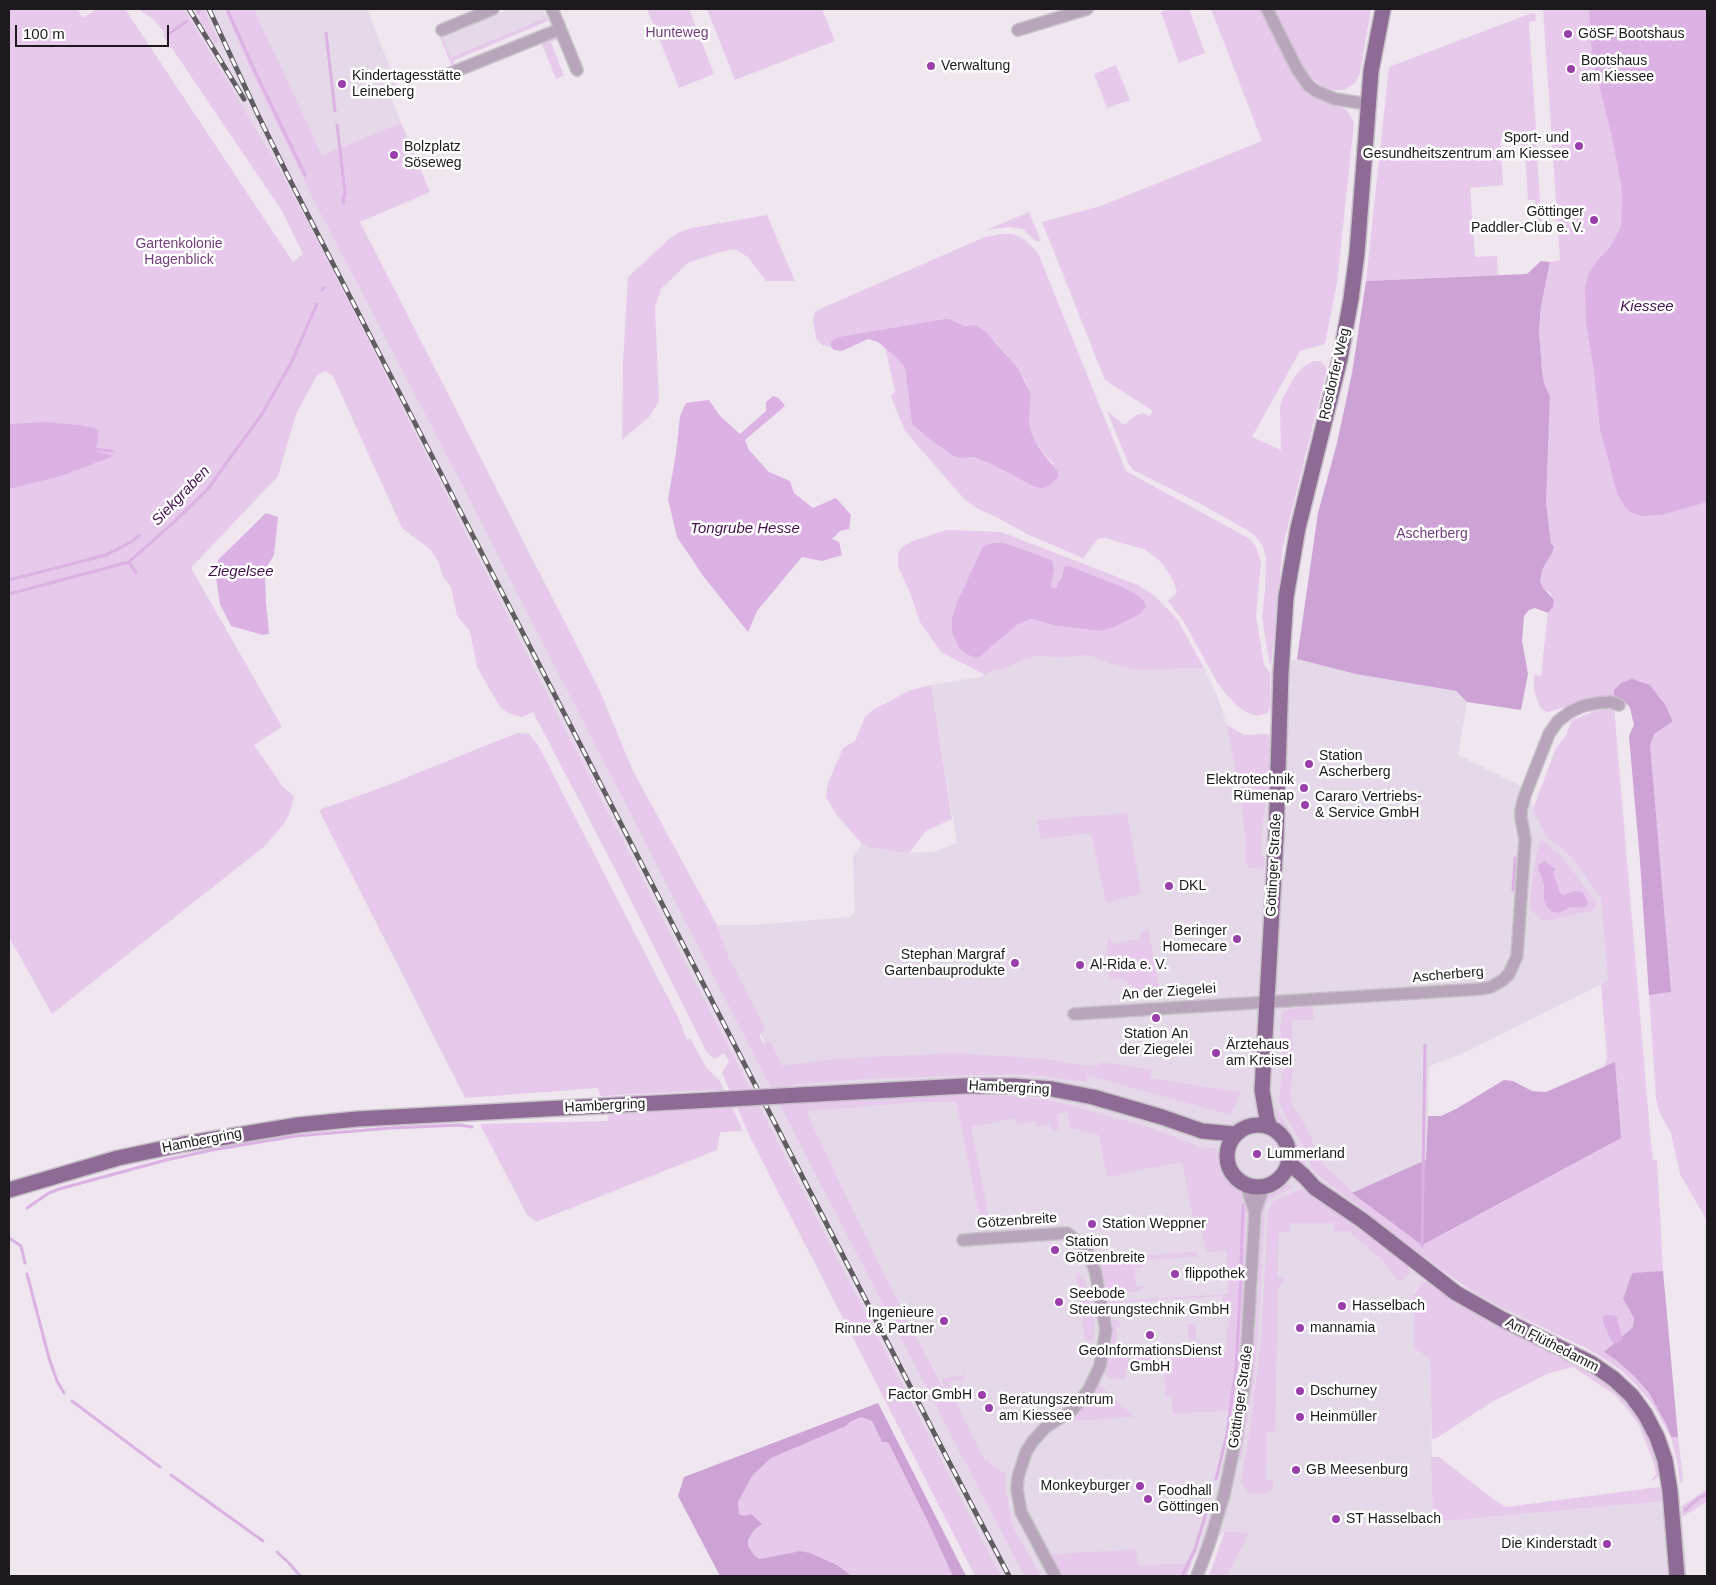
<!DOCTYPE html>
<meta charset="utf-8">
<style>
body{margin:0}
#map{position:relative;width:1716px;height:1585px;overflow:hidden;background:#efe6f0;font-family:Arial,sans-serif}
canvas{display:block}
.frame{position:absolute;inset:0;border:10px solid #1c191c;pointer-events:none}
.scale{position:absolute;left:15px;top:25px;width:154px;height:22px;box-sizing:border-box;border:2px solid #1c191c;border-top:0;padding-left:6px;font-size:15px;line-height:18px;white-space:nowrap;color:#1c191c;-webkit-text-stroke:4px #fff;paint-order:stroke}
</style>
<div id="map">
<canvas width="1716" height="1585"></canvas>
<div class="frame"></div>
<div class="scale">100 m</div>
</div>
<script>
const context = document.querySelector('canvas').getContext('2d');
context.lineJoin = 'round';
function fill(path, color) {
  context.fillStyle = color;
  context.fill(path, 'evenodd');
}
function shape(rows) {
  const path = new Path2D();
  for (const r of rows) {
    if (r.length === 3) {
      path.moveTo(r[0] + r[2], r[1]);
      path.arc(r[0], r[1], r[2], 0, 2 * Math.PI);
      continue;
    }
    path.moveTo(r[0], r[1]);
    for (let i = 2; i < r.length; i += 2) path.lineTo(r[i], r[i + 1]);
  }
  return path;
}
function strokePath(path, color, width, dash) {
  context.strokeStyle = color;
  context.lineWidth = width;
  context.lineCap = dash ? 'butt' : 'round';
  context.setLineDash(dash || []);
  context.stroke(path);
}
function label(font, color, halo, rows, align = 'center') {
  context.font = font + ' Arial,sans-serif';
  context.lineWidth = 5;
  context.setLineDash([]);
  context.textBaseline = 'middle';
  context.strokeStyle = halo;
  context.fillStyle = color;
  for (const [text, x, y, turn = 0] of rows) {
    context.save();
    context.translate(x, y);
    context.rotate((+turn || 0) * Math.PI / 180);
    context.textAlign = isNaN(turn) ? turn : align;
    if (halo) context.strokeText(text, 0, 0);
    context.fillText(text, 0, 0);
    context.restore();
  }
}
fill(shape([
 [184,9,224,9,249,67,317,207,455,472,782,1110,1024,1576,1001,1576,552,703,321,247,273,157],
 [254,9,367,9,398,88,389,92,401,123,322,155],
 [510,9,543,9,547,17,450,57,442,37],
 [1087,655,1137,670,1204,668,1217,695,1227,725,1244,735,1266,734,1271,736,1270,706,1271,666,1297,659,1356,674,1456,691,1467,702,1458,755,1524,788,1545,835,1570,856,1601,898,1608,981,1459,1055,1429,1066,1428,1116,1422,1245,1425,1281,1415,1290,1412,1297,1414,1310,1414,1348,1430,1359,1433,1521,1457,1520,1666,1501,1682,1517,1687,1576,1227,1576,1249,1533,1225,1531,1196,1554,1187,1576,1041,1576,1016,1532,1008,1509,879,1264,806,1111,797,1104,790,1085,794,1085,782,1066,772,1043,769,1041,765,1042,761,1034,764,1032,728,956,717,925,754,925,850,917,855,912,853,857,862,844,872,848,909,853,934,852,957,843,931,685,980,677,991,671,1004,669,1025,659,1038,656,1058,658]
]), '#e5d8e8');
fill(shape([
 [9,9,77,9,83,18,97,9,125,9,293,262,303,254,282,211,163,35,165,33,153,19,138,9,184,9,273,157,321,247,552,703,1001,1576,975,1576,750,1137,722,1073,729,1061,724,1053,715,1059,710,1055,706,1051,616,871,533,712,522,717,508,713,500,707,477,667,470,631,457,616,451,587,442,575,439,563,430,549,402,528,333,376,325,371,317,375,296,414,278,476,191,568,282,727,254,745,283,787,294,796,290,813,283,825,265,846,52,1014,9,937],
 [194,9,204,9,219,42,215,44],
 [224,9,254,9,322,155,401,123,430,192,360,222,599,689,633,771,717,925,728,956,765,1028,764,1032,759,1035,763,1043,769,1041,772,1043,782,1066,835,1059,955,1053,1045,1059,1084,1066,1092,1065,1098,1067,1099,1062,1152,1070,1150,1078,1241,1092,1230,1115,1087,1075,1087,1082,1044,1076,1010,1074,861,1079,790,1085,798,1104,975,1094,1006,1095,1054,1101,1151,1128,1205,1149,1215,1148,1222,1156,1228,1175,1243,1189,1247,1203,1241,1349,1234,1410,1173,1414,1172,1397,1166,1397,1164,1366,1126,1368,1126,1379,1112,1379,1103,1374,1110,1350,1111,1338,1110,1324,1112,1320,1118,1320,1121,1327,1116,1327,1118,1351,1153,1349,1157,1359,1184,1354,1183,1346,1190,1345,1187,1324,1195,1324,1197,1347,1205,1346,1206,1356,1225,1354,1227,1343,1226,1342,1227,1339,1226,1338,1228,1335,1226,1334,1228,1331,1226,1330,1229,1326,1230,1307,1221,1303,1223,1296,1115,1303,1112,1310,1109,1310,1107,1303,1115,1301,1228,1294,1226,1251,1207,1252,1197,1216,1193,1217,1182,1162,1129,1172,1128,1173,1107,1177,1099,1135,1070,1128,1067,1112,1057,1114,1060,1130,1052,1131,1050,1124,1037,1127,1036,1121,1017,1125,1016,1118,971,1127,987,1207,986,1231,1019,1229,1019,1232,983,1234,956,1102,921,1102,806,1111,879,1264,943,1387,943,1378,963,1376,963,1369,964,1369,964,1382,962,1380,951,1381,949,1384,952,1389,957,1388,960,1383,963,1384,956,1395,959,1401,956,1403,985,1461,989,1460,991,1464,1006,1474,1005,1486,1011,1519,1016,1532,1041,1576,1024,1576,782,1110,455,472,317,207,249,67],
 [647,9,689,9,714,74,679,88],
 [707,9,822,9,835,41,735,80],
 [1171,9,1189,9,1205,53,1179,63,1161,12],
 [1211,9,1261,9,1301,86,1315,98,1347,110,1354,123,1337,283,1325,344,1300,351,1252,437,1281,450,1280,407,1282,400,1293,379,1303,367,1314,361,1320,361,1324,364,1327,369,1283,546,1271,666,1269,662,1262,617,1265,591,1266,557,1262,545,1254,535,1247,530,1199,503,1133,470,1128,463,1107,411,1124,425,1138,414,1144,413,1149,416,1153,411,1105,380,1042,222,1101,206,1262,141],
 [1272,9,1371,9,1360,73,1355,83,1344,90,1333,90,1323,87,1310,76,1299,61],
 [1543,9,1707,9,1707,1221,1680,1174,1671,1133,1659,1112,1656,1098,1640,860,1629,736,1634,725,1630,707,1624,701,1587,700,1548,712,1542,710,1539,705,1534,690,1534,675,1541,676,1548,613,1553,607,1551,594,1543,588,1540,582,1542,570,1552,553,1546,501,1550,397,1544,383,1542,371,1539,330,1541,306,1550,262,1560,260],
 [1532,13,1535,14,1536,21,1529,22,1536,131,1507,132,1507,139,1500,140,1503,185,1470,188,1475,257,1497,256,1498,275,1366,281,1389,67],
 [547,17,548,21,453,61,455,65,452,66,440,37,442,36,451,57],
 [558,35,559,39,551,42,564,76,556,79,541,42],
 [1116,65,1130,100,1107,108,1094,74],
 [1525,140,1536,140,1542,232,1537,236,1535,200,1528,200,1525,154,1517,154,1519,145],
 [1029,212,1041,241,1035,241,1023,229,1009,227,986,230],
 [767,215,795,281,766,281,748,257,734,249,716,253,688,263,661,289,655,307,659,401,650,416,622,440,623,362,628,277,669,239,680,232,692,228],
 [1002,234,1013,234,1024,239,1038,253,1126,471,1250,539,1255,545,1261,561,1256,616,1264,664,1270,673,1270,706,1268,713,1257,716,1248,713,1238,707,1227,695,1217,682,1184,622,1168,601,1177,592,1172,578,1161,562,1146,550,1105,538,1098,539,1083,558,1029,535,996,517,980,510,965,500,905,431,891,397,895,391,885,347,897,358,905,368,912,424,961,458,973,457,991,464,1019,479,1054,464,1038,447,1031,432,1029,420,1031,394,1026,382,1018,368,997,343,975,325,964,326,950,319,944,319,838,337,832,342,831,347,822,345,816,338,813,320,815,312,820,309,985,237],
 [947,530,1001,532,1138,585,1155,596,1177,619,1204,668,1137,670,1116,665,1087,655,1058,658,1038,656,1025,659,1004,669,991,671,985,675,941,652,920,622,911,595,898,566,898,554,902,547,913,541],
 [1005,543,1052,560,1054,569,1051,587,1057,588,1064,567,1140,614,1101,631,1058,626,1031,619,1018,624,952,617,958,600,983,546],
 [931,685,952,819,926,831,909,853,872,848,862,844,836,814,826,797,828,783,843,748,855,741,865,717,873,710,908,691],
 [1614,707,1650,1133,1653,1160,1657,1160,1663,1271,1632,1274,1623,1299,1634,1318,1633,1327,1604,1352,1616,1360,1635,1377,1649,1393,1666,1424,1671,1437,1678,1437,1683,1480,1681,1483,1680,1482,1678,1466,1671,1437,1651,1402,1636,1385,1621,1370,1590,1350,1508,1311,1475,1293,1440,1269,1318,1175,1311,1167,1305,1149,1282,1110,1279,1102,1282,1070,1285,1070,1286,1064,1282,1063,1283,1052,1280,1030,1283,1011,1312,1005,1314,1019,1292,1021,1293,1067,1290,1096,1293,1106,1306,1127,1324,1166,1348,1187,1353,1193,1422,1245,1614,1063,1604,1067,1607,1058,1601,984,1608,981,1601,898,1570,856,1545,835,1533,809,1556,748,1565,737,1572,720,1595,711],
 [1227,725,1244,735,1266,734,1271,736,1275,742,1273,765,1264,811,1261,847,1265,866,1261,869,1248,867,1245,861,1246,846,1242,806],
 [517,733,529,734,538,745,679,1019,687,1040,690,1038,706,1067,720,1081,743,1131,720,1132,717,1150,536,1222,527,1215,480,1124,608,1121,609,1112,723,1107,716,1090,600,1096,598,1088,465,1098,319,810,383,787],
 [1127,813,1141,893,1106,903,1091,833,1041,839,1037,820],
 [1541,839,1562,857,1597,903,1593,911,1543,921,1529,908,1536,856],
 [1148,930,1161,996,1149,997,1122,979,1109,979,1107,945,1109,938,1110,937,1112,944,1141,939,1141,932],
 [1270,1109,1277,1110,1300,1148,1305,1161,1305,1168,1293,1157,1293,1149,1289,1138,1274,1122],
 [1282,1184,1294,1186,1270,1199,1265,1206,1261,1282,1258,1282,1263,1206,1269,1190],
 [1301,1189,1338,1210,1408,1264,1410,1272,1403,1280,1397,1280,1384,1262,1349,1231,1334,1231,1333,1223,1290,1223,1290,1233,1279,1232,1278,1277,1286,1278,1278,1289,1275,1432,1267,1432,1266,1480,1273,1480,1273,1487,1269,1492,1264,1494,1249,1493,1241,1483,1250,1429,1261,1342,1268,1212,1271,1205,1276,1200],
 [1197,1252,1197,1257,1142,1260,1143,1267,1135,1268,1136,1286,1144,1286,1143,1289,1138,1291,1106,1293,1098,1258],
 [1076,1273,1086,1281,1095,1324,1094,1340,1085,1341],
 [1428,1280,1586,1367,1624,1395,1648,1427,1662,1473,1657,1478,1651,1481,1656,1474,1654,1464,1639,1425,1627,1409,1615,1395,1573,1367,1549,1373,1492,1402,1435,1439,1432,1439,1430,1359,1414,1348,1414,1310,1412,1297,1421,1284],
 [1259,1284,1261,1284,1255,1373,1241,1460,1239,1458,1246,1422,1253,1365],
 [1098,1384,1134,1417,1069,1421,1070,1417,1079,1410,1094,1392],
 [861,1417,872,1421,882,1442,888,1442,929,1524,951,1572,952,1576,852,1576,837,1565,800,1551,760,1559,755,1556,748,1546,748,1540,754,1530,762,1524,739,1514,738,1502,752,1476,771,1458,846,1426,850,1422],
 [1431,1457,1439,1457,1496,1501,1506,1507,1659,1487,1664,1489,1666,1501,1457,1520,1433,1521],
 [1707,1489,1707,1502,1682,1517,1682,1506],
 [1225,1531,1249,1533,1227,1576,1209,1576],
 [1136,1549,1138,1566,1192,1563,1187,1576,1061,1576,1048,1555]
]), '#e7c9ec');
fill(shape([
 [1541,261,1550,262,1541,306,1539,330,1542,371,1544,383,1550,397,1546,501,1550,536,1551,544,1554,546,1552,553,1542,570,1540,582,1543,588,1554,600,1553,607,1548,613,1535,608,1529,610,1524,616,1522,641,1528,674,1521,710,1467,702,1456,691,1356,674,1297,659,1318,513,1337,443,1352,373,1366,281,1527,274],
 [1632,679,1650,685,1665,705,1671,717,1672,722,1654,734,1650,745,1671,992,1649,995,1640,860,1629,736,1634,725,1630,707,1624,701,1614,699,1614,690,1621,683],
 [1615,1062,1621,1138,1422,1245,1352,1193,1426,1160,1428,1116,1441,1116,1456,1109,1504,1080,1513,1081,1532,1091,1546,1092],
 [1663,1271,1678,1437,1671,1437,1666,1424,1649,1393,1635,1377,1616,1360,1604,1352,1633,1327,1634,1318,1623,1299,1632,1273],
 [878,1403,966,1576,952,1576,951,1572,929,1524,888,1442,882,1442,872,1421,861,1417,850,1422,846,1426,771,1458,752,1476,738,1502,739,1514,744,1516,751,1514,762,1524,754,1530,748,1540,748,1546,755,1556,760,1559,800,1551,810,1553,837,1565,852,1576,720,1576,678,1496,684,1477]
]), '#cda3d5');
fill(shape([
 [1589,9,1707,9,1707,502,1661,515,1642,516,1632,513,1625,507,1617,493,1600,429,1594,371,1586,322,1585,290,1588,275,1597,261,1610,247,1621,227,1622,199,1621,184,1612,137,1592,56],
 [944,319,950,319,964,326,975,325,986,332,1018,368,1031,394,1029,420,1031,432,1038,447,1058,472,1058,477,1049,486,1043,488,1035,487,991,464,973,457,961,458,952,455,928,438,912,424,905,368,897,358,878,342,868,339,842,351,834,350,831,347,831,342,838,337],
 [773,396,779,398,785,406,745,440,749,450,769,472,790,481,794,493,813,508,836,498,851,515,849,529,840,531,832,539,839,542,842,555,822,561,802,557,757,611,748,632,704,577,677,537,668,499,676,453,680,416,686,403,709,400,720,416,740,434,766,411,766,402],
 [46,422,78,425,95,428,98,431,98,441,95,451,111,455,111,457,61,476,9,489,9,424],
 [266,513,278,517,274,555,268,565,265,578,266,602,269,634,263,635,231,626,220,604,216,577,218,560],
 [994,543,1005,543,1052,560,1054,569,1051,587,1057,588,1058,582,1061,579,1064,567,1069,566,1122,587,1137,595,1143,600,1146,606,1140,614,1114,627,1101,631,1058,626,1031,619,1018,624,978,658,968,655,959,648,952,632,952,617,958,600,983,546],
 [1545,861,1555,869,1553,872,1560,893,1563,895,1576,891,1582,892,1588,902,1587,906,1582,908,1571,907,1558,913,1552,912,1547,907,1544,901,1544,884,1538,868,1538,865],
 [1608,1315,1616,1316,1623,1339,1620,1342,1615,1344,1611,1340,1603,1322,1603,1316]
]), '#dcb1e4');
strokePath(shape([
 [227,9,253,67,305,175],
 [198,13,199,12,198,9],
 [170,33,187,21],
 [326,33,335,111],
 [337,125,345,192,343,203],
 [322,290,324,288],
 [93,449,112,451],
 [129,562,136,573],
 [9,580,106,555,131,542,140,535],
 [9,594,129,562,175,521,207,490,262,414,291,363,317,304],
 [1513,890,1515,858],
 [1253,1054,1254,1045],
 [27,1208,49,1193,59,1189,166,1160,212,1150,296,1136,391,1128,460,1125,472,1127],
 [9,1238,21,1246,25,1263],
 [1422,1246,1425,1045],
 [27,1274,49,1358,57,1381,64,1393],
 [72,1401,160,1467],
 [171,1475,263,1541],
 [1216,1479,1227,1434,1236,1367,1240,1296,1243,1205],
 [1685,1510,1699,1498,1707,1494],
 [277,1552,289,1563,300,1576],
 [1182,1576,1195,1549,1208,1507]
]), '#dcb1e4', 3);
const minor = shape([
 [552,9,577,70],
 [1267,9,1297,69,1308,85,1316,91,1335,99,1368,104],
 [442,30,493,9],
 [1018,30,1087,9],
 [451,73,560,29],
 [1074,1014,1481,989,1491,987,1503,980,1509,974,1517,956,1525,839,1521,818,1521,810,1525,795,1549,734,1558,721,1570,712,1583,706,1597,703,1611,702,1619,705],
 [1246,1185,1255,1212],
 [963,1240,1067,1233,1086,1249,1095,1270,1106,1330,1100,1366,1089,1389,1082,1399,1072,1410,1045,1428,1033,1441,1026,1452,1018,1477,1017,1489,1021,1512,1055,1576],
 [1197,1576,1209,1544,1224,1495,1236,1438,1245,1379,1255,1212,1264,1186]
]);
const major = shape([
 [799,1095,964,1086,1014,1086,1052,1089,1093,1097,1162,1117,1202,1131,1235,1134],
 [1258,1156,31],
 [1270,1127,1267,1119,1262,1090,1276,838,1281,672,1286,597,1298,528,1340,359,1351,299,1357,253,1371,71,1383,9],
 [1288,1162,1304,1176,1315,1188,1362,1220,1456,1293,1502,1319,1591,1363,1614,1379,1632,1396,1645,1414,1657,1437,1665,1460,1670,1491,1677,1576],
 [9,1190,118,1158,184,1144,298,1125,357,1119,712,1100]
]);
strokePath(minor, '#c9c1ca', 14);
strokePath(major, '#c9c1ca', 18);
strokePath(minor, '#b8a5bc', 11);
strokePath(major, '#8d6b94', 15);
const rail = shape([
 [189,9,244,99],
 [209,9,258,115,292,184,948,1460,1009,1576]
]);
strokePath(rail, '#615c61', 5);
strokePath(rail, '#fff', 3, [9]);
const majorBridge = shape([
 [712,1100,799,1095]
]);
strokePath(majorBridge, '#c9c1ca', 18, []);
strokePath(majorBridge, '#8d6b94', 15);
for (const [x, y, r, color] of [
 [1568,34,5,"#993faa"],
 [931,66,5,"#993faa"],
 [1571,69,5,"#993faa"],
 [342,84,5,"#993faa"],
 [1579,146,5,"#993faa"],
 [394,155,5,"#993faa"],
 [1594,220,5,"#993faa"],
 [1309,764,5,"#993faa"],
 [1304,788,5,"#993faa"],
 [1305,805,5,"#993faa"],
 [1169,886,5,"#993faa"],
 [1237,939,5,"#993faa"],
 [1015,963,5,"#993faa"],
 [1080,965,5,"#993faa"],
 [1156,1018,5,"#993faa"],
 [1216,1053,5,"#993faa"],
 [1257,1154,5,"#993faa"],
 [1092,1224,5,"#993faa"],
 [1055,1250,5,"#993faa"],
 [1175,1274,5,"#993faa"],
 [1059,1302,5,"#993faa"],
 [1342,1306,5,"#993faa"],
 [944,1321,5,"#993faa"],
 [1300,1328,5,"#993faa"],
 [1150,1335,5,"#993faa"],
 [1300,1391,5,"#993faa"],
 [982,1395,5,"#993faa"],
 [989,1408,5,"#993faa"],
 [1300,1417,5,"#993faa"],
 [1296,1470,5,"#993faa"],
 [1140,1486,5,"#993faa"],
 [1148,1499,5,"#993faa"],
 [1336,1519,5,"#993faa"],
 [1607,1544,5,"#993faa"]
]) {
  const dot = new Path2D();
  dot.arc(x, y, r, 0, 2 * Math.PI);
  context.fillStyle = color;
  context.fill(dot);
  strokePath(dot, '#fff', 2);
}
label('14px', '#733e7d', '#fff', [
 ["Hunteweg",677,33],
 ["Gartenkolonie",179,244],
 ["Hagenblick",179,260],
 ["Ascherberg",1432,534]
]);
label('14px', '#1c191c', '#fff', [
 ["GöSF Bootshaus",1578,34],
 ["Bootshaus",1581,61],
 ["am Kiessee",1581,77],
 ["Verwaltung",941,66],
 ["Kindertagesstätte",352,76],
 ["Leineberg",352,92],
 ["Sport- und",1569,138,"right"],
 ["Gesundheitszentrum am Kiessee",1569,154,"right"],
 ["Bolzplatz",404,147],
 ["Söseweg",404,163],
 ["Göttinger",1584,212,"right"],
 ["Paddler-Club e. V.",1584,228,"right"],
 ["Station",1319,756],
 ["Ascherberg",1319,772],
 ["Elektrotechnik",1294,780,"right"],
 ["Rümenap",1294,796,"right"],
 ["Cararo Vertriebs-",1315,797],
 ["& Service GmbH",1315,813],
 ["DKL",1179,886],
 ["Beringer",1227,931,"right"],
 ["Homecare",1227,947,"right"],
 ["Stephan Margraf",1005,955,"right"],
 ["Gartenbauprodukte",1005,971,"right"],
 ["Al-Rida e. V.",1090,965],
 ["Station An",1156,1034,"center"],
 ["der Ziegelei",1156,1050,"center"],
 ["Ärztehaus",1226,1045],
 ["am Kreisel",1226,1061],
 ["Lummerland",1267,1154],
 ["Station Weppner",1102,1224],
 ["Station",1065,1242],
 ["Götzenbreite",1065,1258],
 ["flippothek",1185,1274],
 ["Seebode",1069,1294],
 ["Steuerungstechnik GmbH",1069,1310],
 ["Hasselbach",1352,1306],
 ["Ingenieure",934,1313,"right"],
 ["Rinne & Partner",934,1329,"right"],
 ["mannamia",1310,1328],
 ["GeoInformationsDienst",1150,1351,"center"],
 ["GmbH",1150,1367,"center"],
 ["Dschurney",1310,1391],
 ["Factor GmbH",972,1395,"right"],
 ["Beratungszentrum",999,1400],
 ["am Kiessee",999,1416],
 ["Heinmüller",1310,1417],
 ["GB Meesenburg",1306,1470],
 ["Monkeyburger",1130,1486,"right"],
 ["Foodhall",1158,1491],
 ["Göttingen",1158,1507],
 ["ST Hasselbach",1346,1519],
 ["Die Kinderstadt",1597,1544,"right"]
], 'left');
label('14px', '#1c191c', '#fff', [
 ["Rosdorfer Weg",1335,374,-77],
 ["Göttinger Straße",1274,865,-87],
 ["Ascherberg",1448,975,-5],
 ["An der Ziegelei",1169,992,-4],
 ["Hambergring",1009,1088,3],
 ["Hambergring",605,1106,-3],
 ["Hambergring",202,1141,-11],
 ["Götzenbreite",1017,1221,-4],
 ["Am Flüthedamm",1552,1345,27],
 ["Göttinger Straße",1241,1397,-82]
]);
label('italic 15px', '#440f4d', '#fff', [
 ["Kiessee",1647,307],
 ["Siekgraben",181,496,-46],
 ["Tongrube Hesse",745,529],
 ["Ziegelsee",241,572]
]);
</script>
